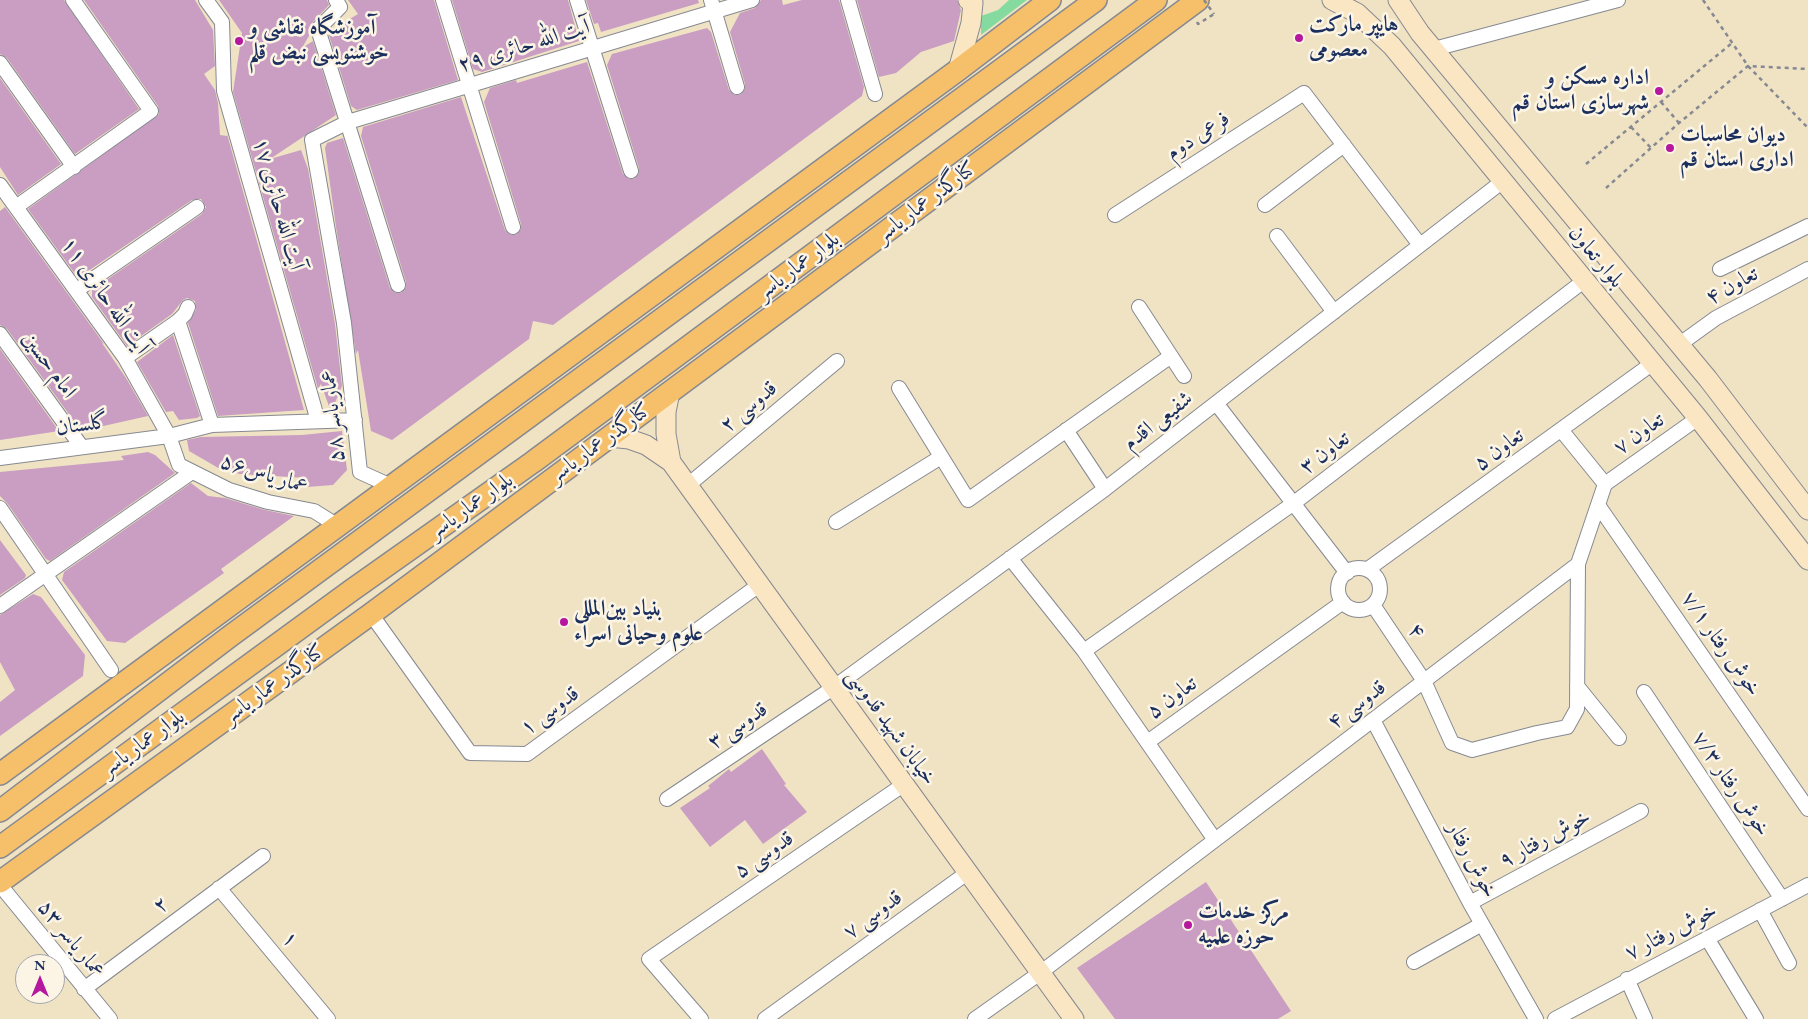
<!DOCTYPE html>
<meta charset="utf-8">
<style>
body{margin:0}
#map{position:relative;width:1808px;height:1019px;overflow:hidden;background:#f0e3c4;font-family:"EB Garamond",serif}
canvas{display:block}
.north{position:absolute;left:15px;top:954px;width:50px;height:50px;box-sizing:border-box;background:#fcf5e5;border:1px solid #a2a6af;border-radius:50%;rotate:0deg;font-size:14px;font-weight:700;line-height:20px;text-align:center;color:#1b2f5e}
.north::after{content:'';display:block;margin:auto;width:18px;height:22px;background:#b5179e;clip-path:polygon(50% 0,100% 100%,50% 72%,0 100%)}
</style>
<div id="map">
<canvas width="1808" height="1019"></canvas>
<div class="north">N</div>
</div>
<script>
const context = document.querySelector('canvas').getContext('2d');
context.lineJoin = 'round';
function fill(path, color) {
  context.fillStyle = color;
  context.fill(path, 'evenodd');
}
function shape(rows) {
  const path = new Path2D();
  for (const r of rows) {
    if (r.length === 3) {
      path.moveTo(r[0] + r[2], r[1]);
      path.arc(r[0], r[1], r[2], 0, 2 * Math.PI);
      continue;
    }
    path.moveTo(r[0], r[1]);
    for (let i = 2; i < r.length; i += 2) path.lineTo(r[i], r[i + 1]);
  }
  return path;
}
function strokePath(path, color, width, dash) {
  context.strokeStyle = color;
  context.lineWidth = width;
  context.lineCap = dash ? 'butt' : 'round';
  context.setLineDash(dash || []);
  context.stroke(path);
}
function label(font, color, halo, rows, align = 'center') {
  context.font = font + ' "EB Garamond",Amiri,serif';
  context.lineWidth = 5;
  context.setLineDash([]);
  context.textBaseline = 'middle';
  context.strokeStyle = halo;
  context.fillStyle = color;
  for (const [text, x, y, turn = 0] of rows) {
    context.save();
    context.translate(x, y);
    context.rotate((+turn || 0) * Math.PI / 180);
    context.textAlign = isNaN(turn) ? turn : align;
    if (halo) context.strokeText(text, 0, 0);
    context.fillText(text, 0, 0);
    context.restore();
  }
}
fill(shape([
 [1009,0,1027,0,981,35,981,16,998,10]
]), '#85db9f');
fill(shape([
 [0,0,64,0,139,109,75,154,7,58,0,54],
 [84,0,195,0,213,30,215,66,204,74,215,90,218,103,220,135,227,136,227,134,304,410,218,416,188,323,196,310,195,301,187,298,183,300,172,314,127,346,92,297,92,290,202,214,206,207,201,199,192,200,78,278,28,209,159,114,158,106],
 [219,0,327,0,329,5,312,23,310,34,302,48,313,41,336,115,270,159,301,150,308,169,335,324,342,386,331,412,321,384,318,389,233,92,242,33],
 [348,0,434,0,458,80,357,110,351,106,328,32,358,14],
 [452,0,568,0,579,41,482,72,473,69],
 [586,0,698,0,699,3,601,32,598,23,594,24],
 [761,0,782,0,783,5,802,0,839,0,864,87,862,96,553,325,533,321,529,339,392,440,371,431,358,350,356,354,336,227,325,148,327,143,343,138,390,288,396,293,401,293,406,287,406,282,361,136,363,127,461,97,505,230,511,235,516,235,521,229,521,224,484,102,490,88,516,80,517,83,587,62,623,174,629,179,634,179,639,173,639,168,607,65,612,54,707,28,711,32,729,90,735,95,740,95,745,89,745,84,730,32,740,13,755,8],
 [857,0,957,0,961,10,954,41,921,52,896,73,879,77],
 [0,78,61,164,18,195,0,167],
 [5,207,104,344,102,343,126,378,148,416,81,431,85,427,79,428,7,329,0,325,0,211],
 [173,335,200,416,197,418,179,420,173,411,166,412,137,362],
 [0,349,59,431,0,440],
 [342,431,347,470,333,485,307,487,306,478,240,474,220,469,189,451,187,440,201,437,302,435],
 [148,452,155,455,175,473,50,561,46,559,7,503,0,496,0,472,124,460,121,456],
 [191,483,208,496,225,498,265,510,294,516,221,569,224,573,125,643,107,641,62,580,64,572],
 [0,540,26,575,25,578,0,595],
 [33,594,41,597,85,655,83,676,0,736,0,702,15,690,0,662,0,615],
 [762,749,786,784,784,785,807,812,763,844,745,820,710,847,680,808,710,788,708,786,729,769,731,772],
 [1206,882,1291,1011,1278,1019,1115,1019,1077,968]
]), '#c99ec2');
const street = shape([
 [206,0,222,22,224,91,318,421],
 [336,0,340,7,318,29,398,285],
 [443,0,513,227],
 [577,0,631,171],
 [711,0,737,87],
 [848,0,875,94],
 [1434,49,1618,0],
 [0,63,74,167],
 [0,185,125,358,169,436,179,465,229,490,268,502,314,511,338,526],
 [1265,205,1344,145],
 [16,207,151,111,73,0],
 [1115,215,1304,93,1420,245],
 [1277,236,1334,312],
 [1720,269,1808,226],
 [77,290,197,207],
 [178,321,212,425],
 [0,334,81,446],
 [1680,344,1716,318,1808,269],
 [1171,356,1184,376],
 [125,358,178,321,185,314,188,307],
 [899,388,968,500,1171,356,1139,307],
 [1216,403,1347,573],
 [1066,430,1105,489],
 [0,458,169,436,212,425,355,420],
 [1605,484,1698,418],
 [391,486,360,472,344,323,312,140,348,122,752,0],
 [687,486,837,361],
 [1598,505,1808,809],
 [0,508,111,670],
 [836,522,941,457],
 [1010,558,1084,651,1215,840],
 [1359,589,21],
 [1368,569,1653,363],
 [1373,605,1424,681,1452,743,1472,750,1537,733,1567,727,1577,709,1578,564],
 [0,606,192,472],
 [371,614,470,753,527,754,759,585],
 [1084,651,1294,503,1585,280],
 [1577,686,1619,738],
 [1644,692,1782,899],
 [1373,720,1470,903,1536,1019],
 [1149,741,1343,602],
 [667,799,833,688,1105,489,1503,181],
 [0,885,110,1019],
 [219,888,328,1019],
 [1470,903,1641,811],
 [1760,910,1789,963],
 [1707,938,1756,1019],
 [1414,962,1482,924],
 [1627,979,1645,1019],
 [84,989,263,856],
 [701,1019,649,959,903,785],
 [765,1019,967,873],
 [975,1019,1040,973,1578,564,1605,484,1562,431],
 [1555,1019,1808,885]
]);
const secondary = shape([
 [1332,0,1357,13,1392,46,1698,418,1808,560],
 [1398,0,1420,33,1708,379,1808,510],
 [958,70,971,23,973,3,968,0],
 [670,392,666,412,666,434,671,462,1074,1019],
 [609,437,629,439,646,445,671,462]
]);
const primary = shape([
 [0,774,958,70,1050,0],
 [0,811,229,637,1096,0],
 [0,847,352,590,533,462,1156,0],
 [0,882,371,614,1198,0]
]);
strokePath(street, '#868991', 16);
strokePath(secondary, '#868991', 21);
strokePath(primary, '#868991', 24);
strokePath(shape([
 [1703,0,1748,66,1808,128],
 [1197,22,1198,24,1214,14],
 [1661,102,1679,123],
 [1631,127,1652,149],
 [1586,164,1732,43],
 [1606,188,1679,123,1748,66,1808,69]
]), '#868991', 2.5, [4, 4]);
strokePath(street, '#fff', 14);
strokePath(secondary, '#fbe6c4', 19);
strokePath(primary, '#f6c06b', 21);
strokePath(shape([
 [1204,0,1214,14]
]), '#868991', 2.5, [4, 4]);
for (const [x, y, r, color] of [
 [1299,38,5,"#b5179e"],
 [239,41,5,"#b5179e"],
 [1659,91,5,"#b5179e"],
 [1670,148,5,"#b5179e"],
 [564,622,5,"#b5179e"],
 [1188,925,5,"#b5179e"]
]) {
  const dot = new Path2D();
  dot.arc(x, y, r, 0, 2 * Math.PI);
  context.fillStyle = color;
  context.fill(dot);
  strokePath(dot, '#fcf5e5', 2);
}
label('bold 22px', '#1b2f5e', '#fcf5e5', [
 ["هایپر مارکت",1309,25],
 ["معصومی",1309,50],
 ["آموزشگاه نقاشی و",249,28],
 ["خوشنویسی نبض قلم",249,53],
 ["اداره مسکن و",1649,78,"right"],
 ["شهرسازی استان قم",1649,103,"right"],
 ["دیوان محاسبات",1680,135],
 ["اداری استان قم",1680,160],
 ["بنیاد بین‌المللی",574,609],
 ["علوم وحیانی اسراء",574,634],
 ["مرکز خدمات",1198,912],
 ["حوزه علمیه",1198,937]
], 'left');
label('22px', '#1b2f5e', '#fcf5e5', [
 ["آیت الله حائری ۲۹",524,46,-17],
 ["فرعی دوم",1198,136,-33],
 ["کنارگذر عمار یاسر",926,202,-37],
 ["آیت الله حائری ۱۷",278,204,74],
 ["بلوار تعاون",1596,257,50],
 ["بلوار عمار یاسر",798,266,-37],
 ["تعاون ۴",1732,286,-29],
 ["آیت الله حائری ۱۱",105,296,55],
 ["امام حسین",49,365,54],
 ["قدوسی ۲",749,407,-40],
 ["عمار یاسر ۵۸",333,416,-96],
 ["شفیعی اقدم",1158,421,-38],
 ["گلستان",82,425,-8],
 ["تعاون ۷",1639,434,-35],
 ["کنارگذر عمار یاسر",600,443,-36],
 ["تعاون ۵",1499,450,-36],
 ["تعاون ۳",1325,453,-37],
 ["عمار یاس۵۶",264,474,17],
 ["بلوار عمار یاسر",471,506,-35],
 ["۴",1416,631,56],
 ["خوش رفتار ۷/۱",1721,644,55],
 ["کنارگذر عمار یاسر",274,684,-36],
 ["تعاون ۵",1172,698,-36],
 ["قدوسی ۴",1357,705,-37],
 ["قدوسی ۱",550,711,-36],
 ["قدوسی ۳",738,726,-34],
 ["خیابان شهید قدوسی",891,727,54],
 ["بلوار عمار یاسر",143,743,-36],
 ["خوش رفتار ۷/۳",1731,784,56],
 ["خوش رفتار ۹",1545,839,-28],
 ["قدوسی ۵",764,855,-34],
 ["خوش رفتار",1472,860,62],
 ["۲",161,905,-37],
 ["قدوسی ۷",873,915,-36],
 ["خوش رفتار ۷",1671,932,-27],
 ["عمار یاسر ۵۳",71,939,51],
 ["۱",290,939,50]
]);
</script>
